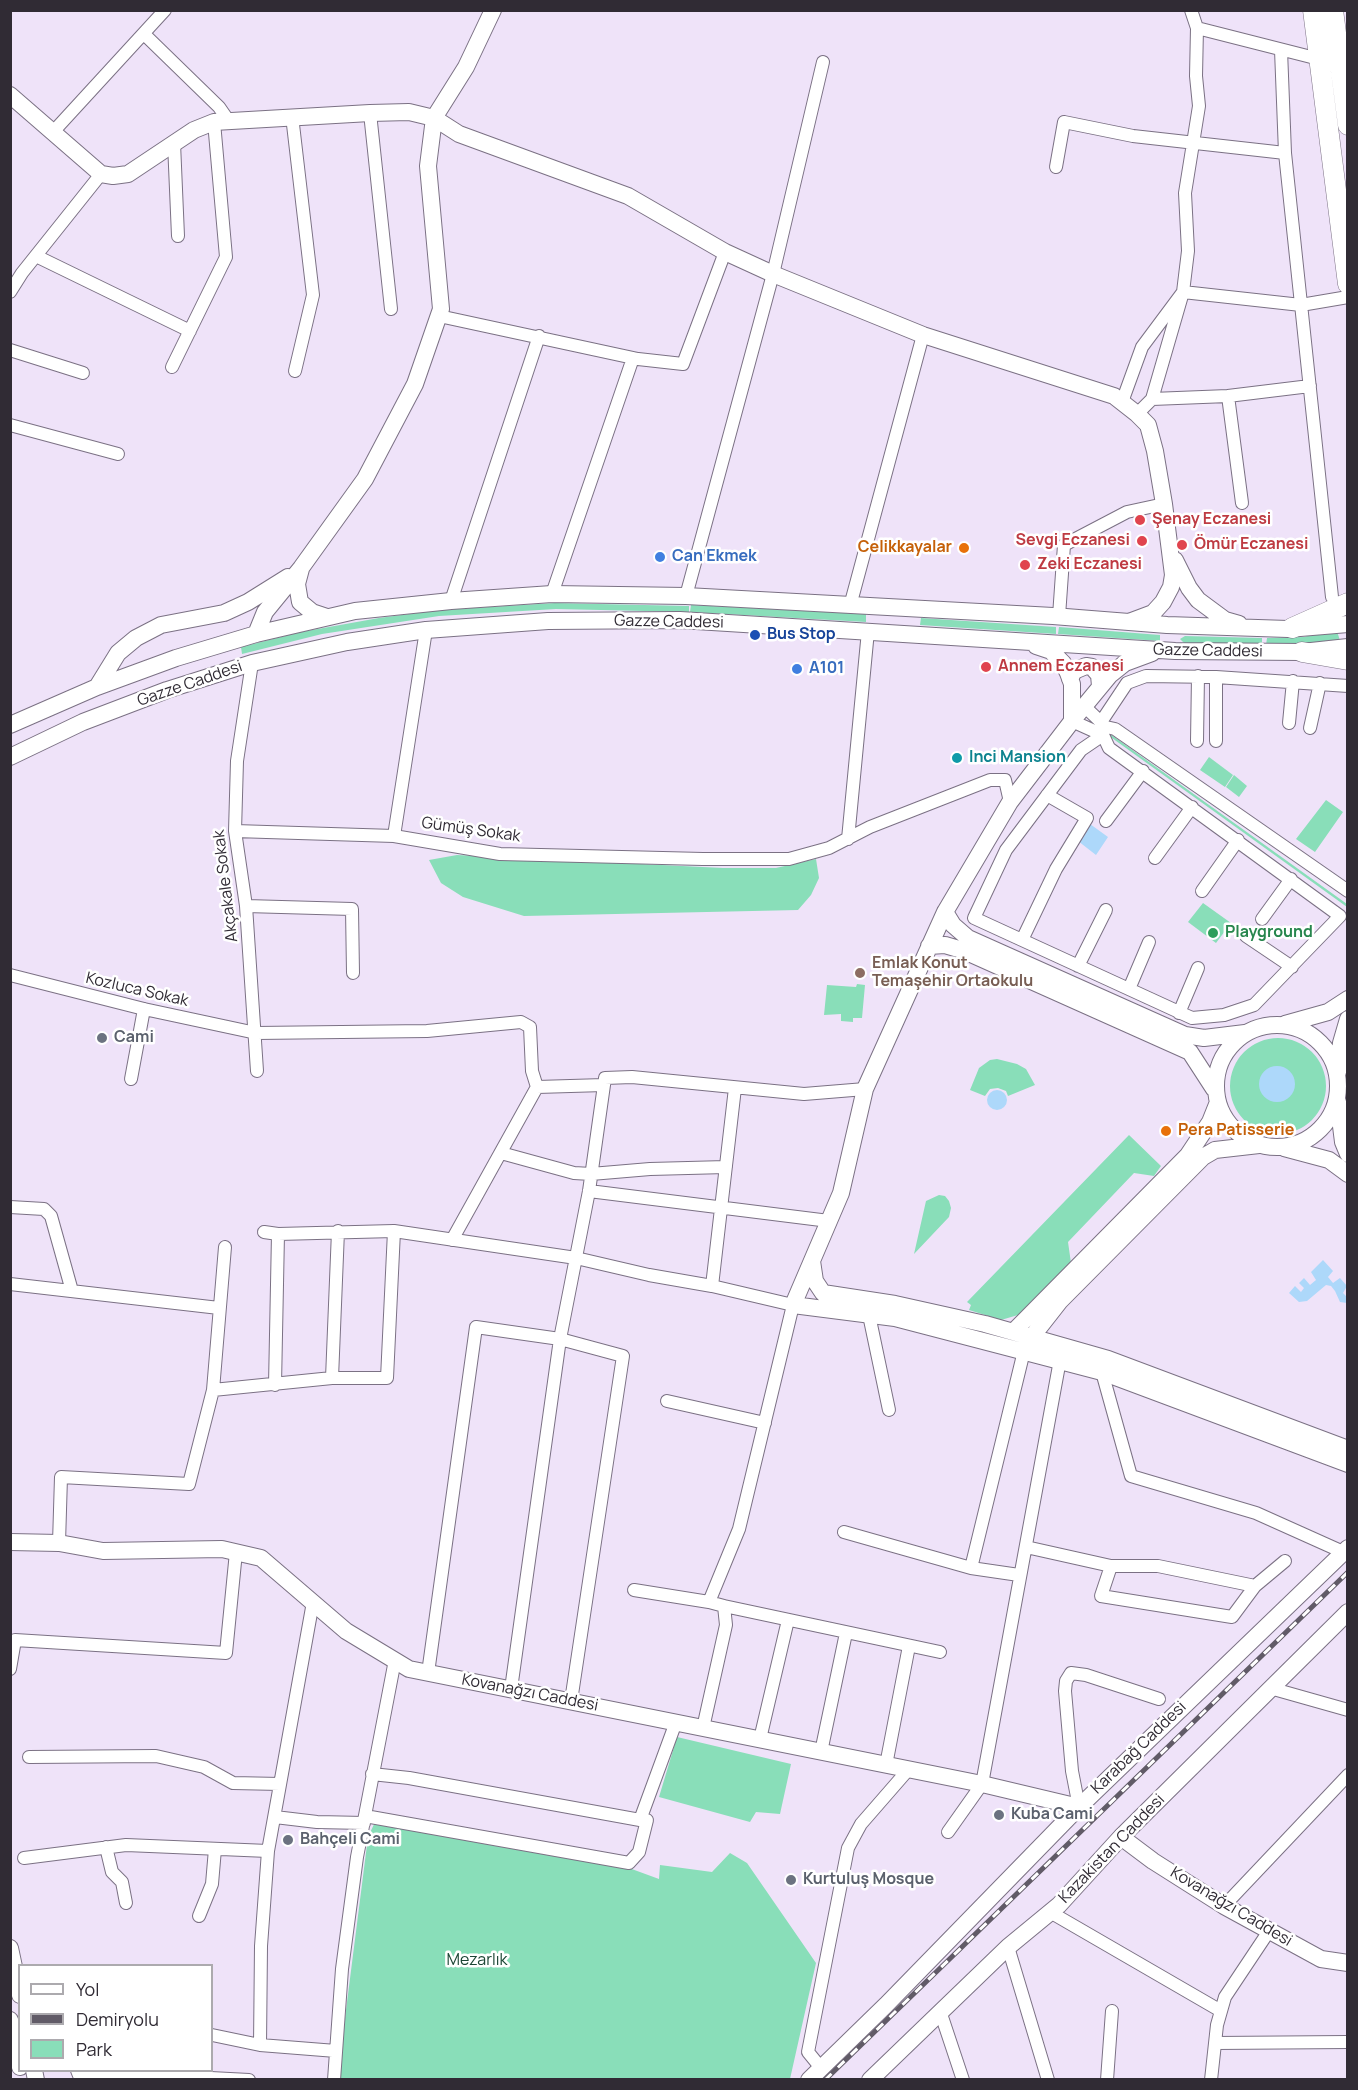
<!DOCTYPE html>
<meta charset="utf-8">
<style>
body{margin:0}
#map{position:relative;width:1358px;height:2090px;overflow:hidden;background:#efe3f9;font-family:Manrope,sans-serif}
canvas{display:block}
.frame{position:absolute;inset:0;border:12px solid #302b34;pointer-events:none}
.legend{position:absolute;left:18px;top:1964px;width:195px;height:108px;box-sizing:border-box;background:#fff;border:2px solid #acaaae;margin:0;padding:8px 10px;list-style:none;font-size:18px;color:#302b34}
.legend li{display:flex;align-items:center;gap:12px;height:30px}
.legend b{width:30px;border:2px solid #acaaae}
</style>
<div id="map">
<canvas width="1358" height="2090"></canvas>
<div class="frame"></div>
<ul class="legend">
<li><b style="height:8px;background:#fff"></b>Yol</li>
<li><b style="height:8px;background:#615b67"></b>Demiryolu</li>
<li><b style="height:16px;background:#89deb9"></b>Park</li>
</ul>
</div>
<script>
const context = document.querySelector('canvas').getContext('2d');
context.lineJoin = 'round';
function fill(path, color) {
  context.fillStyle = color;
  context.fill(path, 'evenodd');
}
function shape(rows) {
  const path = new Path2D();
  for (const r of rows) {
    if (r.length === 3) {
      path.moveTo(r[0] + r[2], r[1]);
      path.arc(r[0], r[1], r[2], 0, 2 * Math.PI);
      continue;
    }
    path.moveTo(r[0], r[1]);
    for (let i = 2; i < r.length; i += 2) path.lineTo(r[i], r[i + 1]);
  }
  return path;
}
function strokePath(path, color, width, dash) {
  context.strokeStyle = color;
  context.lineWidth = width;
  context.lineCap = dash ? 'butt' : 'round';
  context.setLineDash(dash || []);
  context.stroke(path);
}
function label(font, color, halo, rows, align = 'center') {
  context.font = font + ' Manrope,sans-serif';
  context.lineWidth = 5;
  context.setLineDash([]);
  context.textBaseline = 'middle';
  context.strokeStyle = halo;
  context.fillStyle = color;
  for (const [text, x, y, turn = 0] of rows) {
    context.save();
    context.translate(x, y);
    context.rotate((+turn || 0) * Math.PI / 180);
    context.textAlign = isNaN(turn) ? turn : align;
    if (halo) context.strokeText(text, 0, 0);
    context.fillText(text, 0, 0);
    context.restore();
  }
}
fill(shape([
 [555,603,689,606,689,612,556,609,439,616,322,634,242,654,241,647,301,632,379,618,439,610],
 [691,605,866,614,866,622,690,612],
 [921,618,1056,627,1056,634,920,625],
 [1059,627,1160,635,1160,641,1058,634],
 [1336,628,1342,647,1266,645,1267,638,1304,637],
 [1185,636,1262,638,1262,644,1184,643,1180,639],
 [1106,731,1347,904,1347,907,1105,733],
 [1209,757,1233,775,1225,787,1200,770],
 [1234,775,1247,786,1239,797,1226,787],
 [1326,800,1343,812,1315,852,1296,839],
 [457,855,723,868,776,868,816,859,819,878,811,895,798,910,524,916,463,897,441,883,429,860],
 [1203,903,1231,923,1216,943,1188,922],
 [857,984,865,985,862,1018,853,1018,853,1022,841,1021,841,1014,824,1015,827,985,856,987],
 [1278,1086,48],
 [997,1059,1017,1064,1026,1069,1035,1085,1008,1096,1006,1091,998,1088,990,1089,985,1096,970,1090,979,1068,990,1060],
 [1129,1135,1161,1166,1154,1176,1134,1173,1068,1242,1071,1263,1018,1315,1001,1320,969,1310,971,1305,967,1302],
 [939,1195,945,1196,949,1201,951,1208,949,1217,914,1254,926,1201],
 [677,1737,791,1764,780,1814,756,1812,750,1822,659,1797],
 [376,1820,419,1832,629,1868,659,1879,660,1865,712,1872,730,1853,747,1863,816,1963,790,2079,340,2080,339,2065,368,1837]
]), '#89deb9');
fill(shape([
 [1090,824,1108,837,1096,855,1078,841],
 [1277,1084,18],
 [997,1100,10],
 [1323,1260,1333,1271,1328,1277,1333,1283,1340,1278,1347,1286,1343,1293,1346,1296,1347,1295,1347,1303,1340,1302,1335,1291,1331,1286,1326,1285,1307,1301,1299,1302,1289,1293,1295,1286,1301,1292,1304,1288,1299,1283,1304,1278,1310,1285,1316,1280,1311,1272]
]), '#add8fa');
const street = shape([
 [1191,10,1197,28,1196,76,1199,106,1185,193,1188,251,1183,292,1301,305,1348,297],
 [1197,28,1319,59],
 [144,34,219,107,228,120],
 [1281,50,1285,153,1332,597],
 [370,113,391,309],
 [292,116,313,295,295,371],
 [53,132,165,10],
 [174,143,178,236],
 [1056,167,1064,122,1133,136,1285,153],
 [36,256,190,331],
 [10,292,22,273,101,174],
 [439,316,638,359,683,364,725,252],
 [10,350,83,373],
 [172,367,226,257,214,122],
 [1228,396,1242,503],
 [1152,399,1228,396,1310,386],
 [1122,402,1142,347,1183,292,1152,399,1137,414],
 [10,425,118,454],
 [552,594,633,358],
 [686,596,773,274,823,62],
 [451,601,539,336],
 [850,606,923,335],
 [1059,616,1064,545,1127,512,1164,504],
 [252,663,237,761,235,831,246,906,257,1071],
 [1084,706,1106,727,1115,729,1348,891],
 [1072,721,1103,735,1081,750,1006,850,974,918,1192,1018,1224,1015,1254,1005,1340,916,1109,748,1103,735],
 [1101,722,1127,683,1146,676,1216,677,1348,686],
 [1289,723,1293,681],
 [1310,728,1320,683],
 [1197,741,1198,676],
 [1216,741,1216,677],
 [1106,821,1143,771],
 [235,831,394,836,500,854,703,859,789,859,829,848,870,827,990,780,1005,780,1010,802],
 [394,836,426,630],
 [848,839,868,631],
 [1155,858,1192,807],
 [1202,891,1238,840],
 [246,906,352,909,353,973],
 [1262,919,1291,879],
 [1246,936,1292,967],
 [1022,940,1056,869,1087,818,1047,795],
 [1078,966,1106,910],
 [10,975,144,1009,256,1033,427,1031,521,1022,530,1027,532,1071,537,1087,604,1085],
 [1129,989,1149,942],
 [1179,1013,1198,968],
 [131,1079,144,1009],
 [501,1153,574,1173,591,1174,650,1169,726,1167],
 [589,1191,829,1221],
 [10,1207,44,1209,51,1216,72,1291],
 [264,1232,278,1234,394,1231,576,1258,649,1275,712,1286,793,1305,739,1529,709,1602,724,1606,726,1625,703,1728],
 [452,1240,537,1087],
 [10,1284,219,1308],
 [712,1286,735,1088],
 [869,1315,889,1410],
 [1102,1372,1131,1476,1256,1513,1343,1552],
 [332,1378,338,1231],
 [275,1385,278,1234],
 [213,1390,225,1247],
 [667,1401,765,1423],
 [844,1532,971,1568,1019,1575],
 [59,1543,61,1477,189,1484,213,1390,332,1378,387,1378,394,1231],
 [1026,1547,1111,1566,1158,1566,1255,1586],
 [1111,1566,1101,1596,1232,1617,1255,1586,1285,1561],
 [971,1568,1024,1351,1027,1345],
 [634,1590,709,1602],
 [724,1606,940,1652],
 [10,1669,15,1640,226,1653,236,1552],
 [428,1673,476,1327,560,1339,623,1356,571,1701],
 [1270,1688,1348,1710],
 [511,1689,560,1339,589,1191,605,1078,632,1077,804,1094,865,1089],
 [760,1739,788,1620],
 [821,1752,846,1633],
 [29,1757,156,1756,204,1767,233,1783,280,1784],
 [886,1765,909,1646],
 [372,1774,409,1778,640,1820,676,1722],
 [1079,1807,1072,1771,1065,1691,1066,1681,1071,1673,1086,1675,1159,1699],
 [365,1816,629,1863,639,1852,647,1820,640,1820],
 [275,1817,317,1822,364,1823],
 [948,1832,982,1784,1060,1360],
 [106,1847,112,1872,122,1882,126,1903],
 [24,1858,126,1845,268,1851],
 [1224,1906,1348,1775],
 [1050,1912,1221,2011],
 [199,1916,212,1884,215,1849],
 [1008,1947,1048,2080],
 [940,2011,963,2080],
 [212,2035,260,2045,336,2051],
 [1215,2043,1348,2042],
 [260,2045,261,1946,268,1851,313,1602],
 [821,2068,808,2052,848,1848,861,1824,908,1770],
 [83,2078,108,2075,153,2075,249,2080],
 [334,2080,342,1969,357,1857,395,1660],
 [1107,2080,1112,2011],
 [1211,2080,1217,2025,1225,1997,1269,1931]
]);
const secondary = shape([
 [10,95,101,174,113,176,128,174,194,130,214,122,370,113,409,112,434,118,459,134,628,196,725,252,773,274,923,335,1114,396,1137,414,1148,425,1155,451,1164,504,1173,575,1171,587,1163,602,1153,613,1129,622],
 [1175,560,1189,588,1198,600,1225,620,1239,624],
 [301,569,297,584,300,602,312,612,327,617],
 [256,634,265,612,301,568,365,479,415,384,441,309,428,166,434,118,466,67,493,10],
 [1036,646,1051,651,1063,663,1068,673,1072,684,1072,721],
 [1152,653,1125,663,1110,675,1072,721,1010,802,945,912,865,1089,841,1193,793,1305,895,1318,1102,1372,1348,1464],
 [1070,679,1074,671,1086,666,1092,667,1099,675,1100,686],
 [97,687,118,653,136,638,161,625,224,613,248,602,288,577],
 [10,725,97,687,176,658,256,634,355,611,451,601,552,594,686,596,1053,616,1167,625,1288,629,1348,624],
 [10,757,83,722,167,690,252,663,347,642,426,630,548,621,680,620,1175,651,1302,652,1348,647],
 [945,912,953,925,968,938,1185,1035,1204,1038,1245,1033],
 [929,946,945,945,962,950,1190,1052,1214,1089],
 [1285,1024,1328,1012,1348,999],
 [1277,1086,61],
 [1338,1072,1341,1043,1348,1019],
 [1338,1102,1343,1142,1348,1154],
 [1284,1148,1329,1160,1348,1174],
 [812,1261,815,1281,823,1293,895,1304,985,1324,1108,1359,1348,1449],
 [1013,1332,1188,1155,1210,1122,1218,1102],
 [1031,1338,1060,1301,1203,1157,1215,1150,1259,1145],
 [10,1542,59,1543,103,1551,222,1549,261,1558,346,1631,409,1669,982,1784,1079,1807],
 [1121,1837,1153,1861,1224,1906,1321,1959,1348,1963],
 [10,1948,20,1995],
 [10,2020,20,2067],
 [34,2070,36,2080],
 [79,2070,83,2080],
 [809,2080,886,2005,1079,1807,1348,1548],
 [870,2080,1008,1947,1059,1905,1121,1837,1348,1612]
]);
const primary = shape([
 [1313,10,1348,284],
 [1333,10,1348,125],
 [1292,628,1348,603],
 [1302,652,1348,660]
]);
strokePath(street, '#7b7184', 14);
strokePath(secondary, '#7b7184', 18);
strokePath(primary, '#7b7184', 21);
strokePath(street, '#fff', 12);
strokePath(secondary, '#fff', 16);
strokePath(primary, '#fff', 20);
const rail = shape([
 [825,2080,1348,1572]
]);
strokePath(rail, '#615b67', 5);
strokePath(rail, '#fff', 3, [9]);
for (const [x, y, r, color] of [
 [1140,520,6,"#e0444e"],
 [1142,541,6,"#e0444e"],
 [1182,545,6,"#e0444e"],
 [964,548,6,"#e8710a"],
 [660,557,6,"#3f7fe0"],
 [1025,565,6,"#e0444e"],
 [755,635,6,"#1a4fb4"],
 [986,667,6,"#e0444e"],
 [797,669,6,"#3f7fe0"],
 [957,758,6,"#0f9aa8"],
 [1213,933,6,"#2e9e5b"],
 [860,973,6,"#8d6e63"],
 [102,1038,6,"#6b7280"],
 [1166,1131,6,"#e8710a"],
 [999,1815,6,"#6b7280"],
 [288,1840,6,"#6b7280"],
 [791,1880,6,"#6b7280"]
]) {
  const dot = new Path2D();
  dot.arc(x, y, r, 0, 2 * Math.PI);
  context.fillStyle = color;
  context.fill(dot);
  strokePath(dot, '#fff', 2);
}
label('bold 16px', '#be3a42', '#fff', [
 ["Şenay Eczanesi",1152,520],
 ["Sevgi Eczanesi",1130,541,"right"],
 ["Ömür Eczanesi",1194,545],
 ["Zeki Eczanesi",1037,565],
 ["Annem Eczanesi",998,667]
], 'left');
label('bold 16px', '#c56008', '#fff', [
 ["Celikkayalar",952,548],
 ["Pera Patisserie",1178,1131,"left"]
], 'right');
label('bold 16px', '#366cbe', '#fff', [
 ["Can Ekmek",672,557],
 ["A101",809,669]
], 'left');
label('16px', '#302b34', '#fff', [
 ["Gazze Caddesi",669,622,1],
 ["Gazze Caddesi",1208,651,1],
 ["Gazze Caddesi",190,684,-19],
 ["Gümüş Sokak",471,830,8],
 ["Akçakale Sokak",226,886,-97],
 ["Kozluca Sokak",137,990,13],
 ["Kovanağzı Caddesi",530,1693,11],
 ["Karabağ Caddesi",1139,1748,-44],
 ["Kazakistan Caddesi",1112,1849,-46],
 ["Kovanağzı Caddesi",1231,1907,31]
]);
label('bold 16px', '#164399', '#fff', [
 ["Bus Stop",767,635]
], 'left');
label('bold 16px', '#0d838f', '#fff', [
 ["Inci Mansion",969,758]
], 'left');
label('bold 16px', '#27864d', '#fff', [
 ["Playground",1225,933]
], 'left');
label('bold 16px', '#785e54', '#fff', [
 ["Emlak Konut",872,964],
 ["Temaşehir Ortaokulu",872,982]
], 'left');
label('bold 16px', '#5b616d', '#fff', [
 ["Cami",114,1038],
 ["Kuba Cami",1011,1815],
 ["Bahçeli Cami",300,1840],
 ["Kurtuluş Mosque",803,1880]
], 'left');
label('16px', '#1c4635', '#fff', [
 ["Mezarlık",477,1961]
]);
</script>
